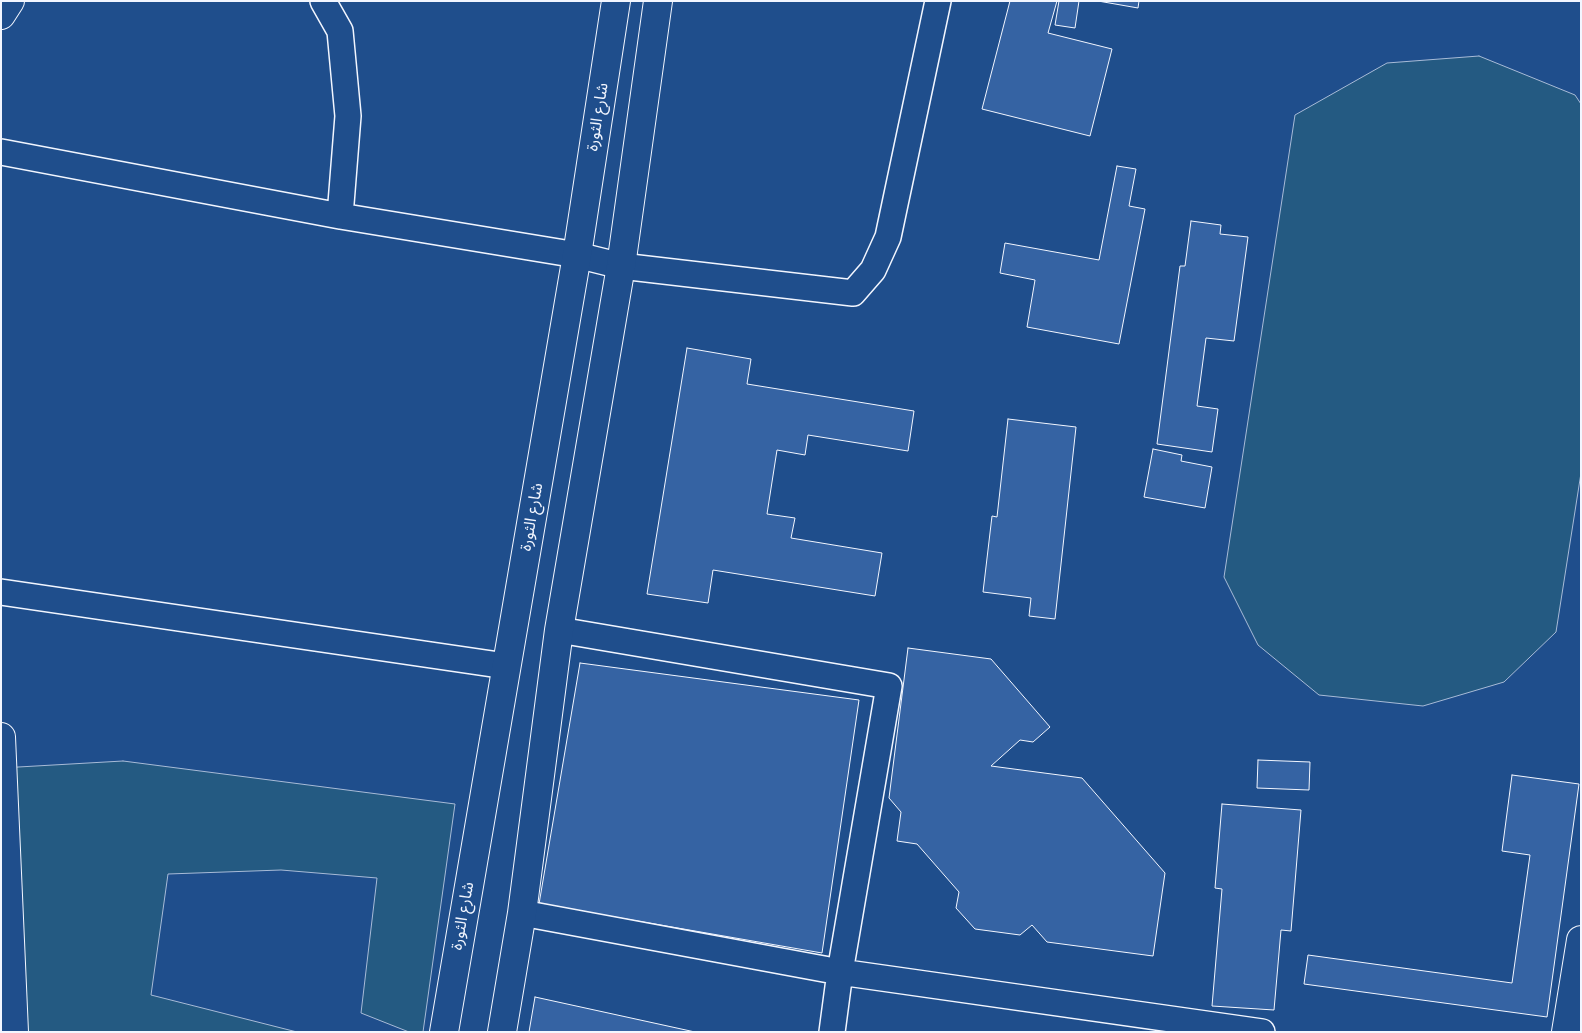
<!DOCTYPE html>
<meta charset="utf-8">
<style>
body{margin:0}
#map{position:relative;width:1582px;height:1033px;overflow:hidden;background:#1f4e8c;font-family:Arial,sans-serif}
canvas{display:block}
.frame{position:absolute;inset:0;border:2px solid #f2f6ff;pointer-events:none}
</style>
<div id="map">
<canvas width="1582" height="1033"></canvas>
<div class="frame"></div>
</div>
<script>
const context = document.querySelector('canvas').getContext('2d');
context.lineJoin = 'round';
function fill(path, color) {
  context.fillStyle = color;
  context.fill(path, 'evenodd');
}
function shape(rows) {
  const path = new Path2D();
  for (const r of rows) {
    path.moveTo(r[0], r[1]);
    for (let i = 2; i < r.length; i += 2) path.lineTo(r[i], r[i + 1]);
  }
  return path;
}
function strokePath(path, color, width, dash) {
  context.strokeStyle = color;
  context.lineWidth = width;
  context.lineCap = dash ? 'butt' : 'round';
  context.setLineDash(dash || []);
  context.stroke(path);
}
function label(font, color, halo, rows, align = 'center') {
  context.font = font + ' Arial,"Noto Sans Arabic",sans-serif';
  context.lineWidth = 4;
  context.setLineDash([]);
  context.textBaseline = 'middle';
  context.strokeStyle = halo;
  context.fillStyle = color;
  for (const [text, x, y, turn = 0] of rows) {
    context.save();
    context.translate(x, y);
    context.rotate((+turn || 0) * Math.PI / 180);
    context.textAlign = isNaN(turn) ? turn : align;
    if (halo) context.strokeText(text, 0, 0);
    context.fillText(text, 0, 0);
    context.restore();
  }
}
const green = shape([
 [1479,56,1575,95,1581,104,1581,473,1556,632,1504,682,1423,706,1319,695,1258,645,1224,577,1295,115,1387,63,1479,56],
 [123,761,455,804,423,1032,409,1032,361,1013,377,878,281,870,168,874,151,995,297,1032,1,1032,1,768,123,761]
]);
fill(green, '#245a82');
strokePath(green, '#a8bbd7', 1);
const building = shape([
 [1010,1,1057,1,1048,33,1112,49,1090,136,982,109,1010,1],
 [1059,1,1079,1,1075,28,1055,25,1059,1],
 [1098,1,1139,1,1138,8,1098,1],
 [1117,166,1136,169,1129,206,1145,209,1119,344,1027,327,1035,280,1000,273,1005,243,1099,260,1117,166],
 [1191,221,1221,225,1220,234,1248,237,1234,341,1206,338,1197,406,1218,409,1212,452,1157,444,1180,266,1185,266,1191,221],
 [687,348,751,359,747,384,914,411,908,451,808,435,805,455,777,450,767,514,795,518,791,538,882,553,875,596,713,570,708,603,647,594,687,348],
 [1008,419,1076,427,1055,619,1029,616,1031,598,983,592,992,516,997,517,1008,419],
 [1153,449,1182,455,1181,461,1212,467,1205,508,1144,497,1153,449],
 [908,648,991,659,1050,727,1033,742,1020,740,991,766,1082,778,1165,873,1153,956,1047,942,1032,925,1020,935,975,929,956,908,959,892,917,844,897,841,901,812,889,798,908,648],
 [580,663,859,700,822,953,539,904,580,663],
 [1258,760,1310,762,1309,790,1257,788,1258,760],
 [1512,775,1579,784,1547,1017,1304,984,1308,955,1512,983,1530,855,1502,851,1512,775],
 [1222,804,1301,810,1291,931,1281,930,1274,1010,1212,1006,1222,889,1215,888,1222,804],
 [535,997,695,1032,529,1032,535,997]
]);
fill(building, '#3563a3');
strokePath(building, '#f2f6ff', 1);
const minor = shape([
 [323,1,340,31,348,116,340,216],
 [1,152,340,216,577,255,621,266,853,293,873,270,888,237,938,1],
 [1,592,506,666],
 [559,630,889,686,840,972,832,1032],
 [522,913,840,972,1262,1032]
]);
const tertiary = shape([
 [1,15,10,1],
 [1,737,14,1032],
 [1566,1032,1581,940]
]);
const primary = shape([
 [444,1032,577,255,616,1],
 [502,1032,522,913,559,630,621,266,658,1]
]);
strokePath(minor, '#f2f6ff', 28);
strokePath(tertiary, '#f2f6ff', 30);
strokePath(primary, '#f2f6ff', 30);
strokePath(minor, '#1f4e8c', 25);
strokePath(tertiary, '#1f4e8c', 28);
strokePath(primary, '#1f4e8c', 28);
label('16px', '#f2f6ff', '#1f4e8c', [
 ["شارع الثورة",598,117,-81],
 ["شارع الثورة",532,517,-80],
 ["شارع الثورة",463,916,-80]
]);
</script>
